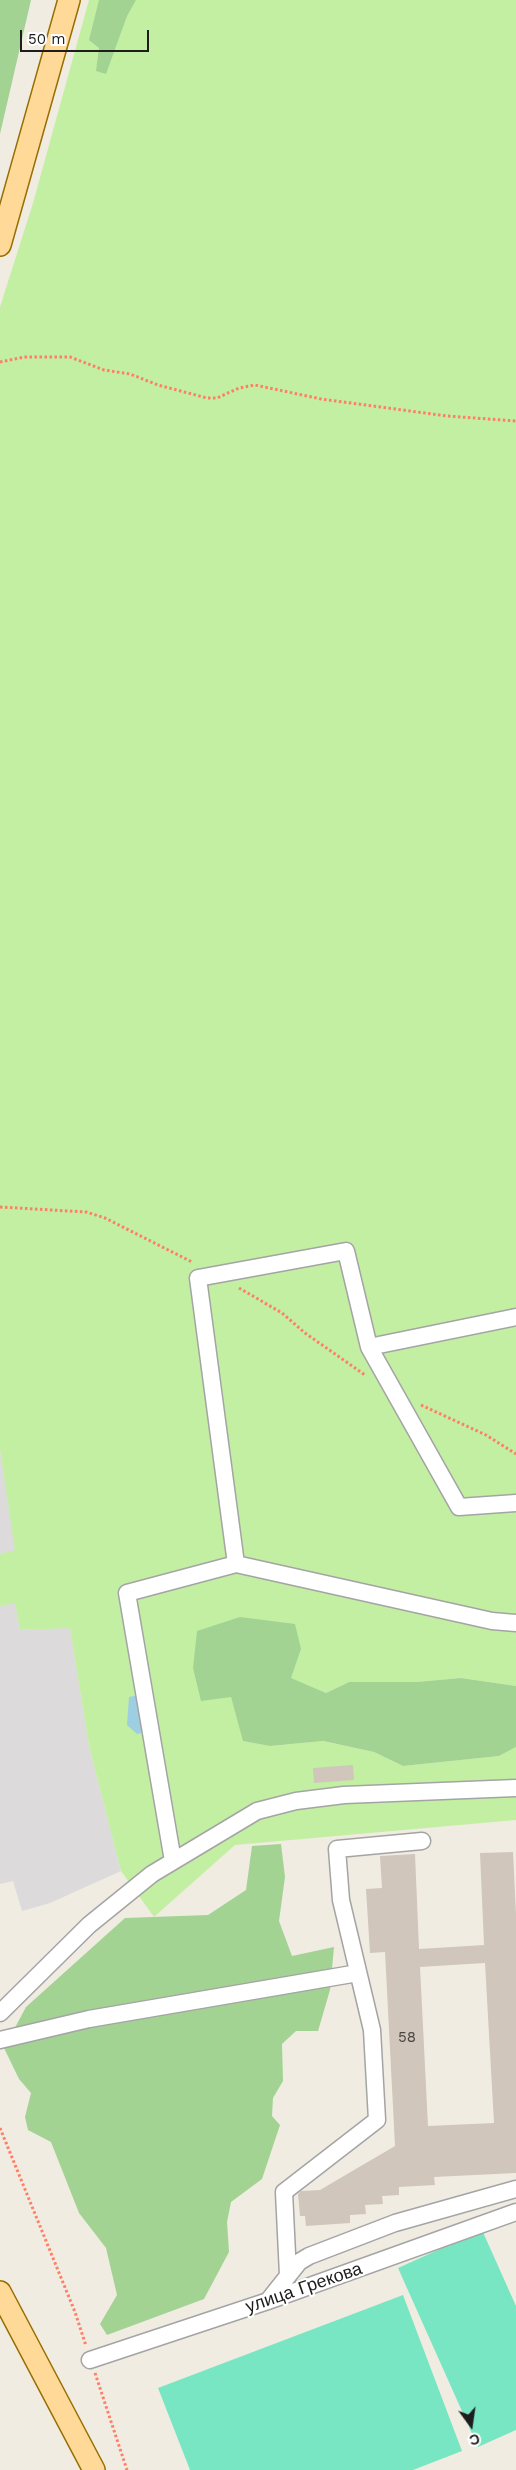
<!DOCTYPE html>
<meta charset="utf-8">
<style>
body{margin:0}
#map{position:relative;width:516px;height:2470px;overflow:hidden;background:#f0ece2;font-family:"Work Sans",sans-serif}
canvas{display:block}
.north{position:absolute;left:446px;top:2400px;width:50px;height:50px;-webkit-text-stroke:4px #fff;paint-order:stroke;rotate:166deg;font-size:14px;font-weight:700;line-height:20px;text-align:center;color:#1d1d1d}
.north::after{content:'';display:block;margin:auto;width:18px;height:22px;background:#1d1d1d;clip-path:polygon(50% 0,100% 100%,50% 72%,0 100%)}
.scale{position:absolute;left:20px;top:30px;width:129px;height:22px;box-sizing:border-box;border:2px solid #1d1d1d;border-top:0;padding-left:6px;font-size:15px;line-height:18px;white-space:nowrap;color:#1d1d1d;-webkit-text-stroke:4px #fff;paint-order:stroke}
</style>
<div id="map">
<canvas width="516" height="2470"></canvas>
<div class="north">С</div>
<div class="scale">50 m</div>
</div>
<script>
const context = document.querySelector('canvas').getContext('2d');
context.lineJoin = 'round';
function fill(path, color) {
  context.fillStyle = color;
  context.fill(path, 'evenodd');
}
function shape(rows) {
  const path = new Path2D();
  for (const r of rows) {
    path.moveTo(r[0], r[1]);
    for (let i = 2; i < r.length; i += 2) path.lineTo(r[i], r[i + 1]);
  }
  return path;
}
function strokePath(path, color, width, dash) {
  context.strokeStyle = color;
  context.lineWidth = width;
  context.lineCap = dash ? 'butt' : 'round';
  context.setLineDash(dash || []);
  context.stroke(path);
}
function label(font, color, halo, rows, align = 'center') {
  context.font = font + ' "Work Sans",sans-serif';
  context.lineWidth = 4.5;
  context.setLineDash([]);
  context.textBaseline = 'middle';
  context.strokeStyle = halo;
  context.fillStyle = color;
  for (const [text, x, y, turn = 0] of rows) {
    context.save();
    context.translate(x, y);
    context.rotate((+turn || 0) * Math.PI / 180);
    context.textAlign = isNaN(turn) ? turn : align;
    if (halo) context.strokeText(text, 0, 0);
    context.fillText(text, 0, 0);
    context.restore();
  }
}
fill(shape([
 [0,1450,16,1551,0,1554],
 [15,1602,20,1630,70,1627,89,1746,121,1871,50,1903,22,1911,13,1881,0,1884,0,1606]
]), '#dcdada');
fill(shape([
 [89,0,516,0,516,1686,461,1678,416,1682,349,1682,326,1693,290,1678,301,1649,231,1697,244,1741,270,1746,322,1741,374,1752,403,1766,499,1756,516,1747,516,1820,235,1845,154,1917,121,1871,89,1746,70,1628,20,1630,15,1603,0,1606,0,1554,15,1550,0,1450,0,307,33,203]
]), '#c3efa3');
fill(shape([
 [0,0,31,0,0,134],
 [99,0,136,0,127,16,106,74,96,71,99,48,89,40],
 [240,1617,295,1624,301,1649,291,1678,326,1693,349,1682,416,1682,461,1678,516,1686,516,1747,499,1756,403,1766,374,1752,323,1741,270,1746,243,1741,231,1697,201,1701,193,1668,197,1631],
 [281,1844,285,1877,279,1921,292,1956,334,1947,330,1990,318,2031,296,2031,282,2044,283,2081,273,2098,272,2116,280,2125,262,2179,231,2202,227,2222,229,2252,204,2299,107,2335,100,2324,117,2295,106,2248,79,2213,51,2142,28,2130,25,2117,31,2093,19,2079,4,2048,26,2007,125,1918,208,1915,246,1890,252,1846]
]), '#a2d393');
fill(shape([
 [482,2230,516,2306,516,2430,478,2447,398,2268],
 [403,2295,462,2451,413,2470,190,2470,158,2388]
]), '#79e6c3');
fill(shape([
 [139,1695,150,1701,157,1714,154,1721,141,1733,137,1734,127,1725,129,1697]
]), '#9ecee1');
fill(shape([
 [353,1765,354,1780,314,1783,313,1768],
 [513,1852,516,1915,516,2173,434,2177,435,2185,399,2187,399,2195,382,2196,383,2204,365,2205,366,2214,350,2215,350,2223,306,2226,305,2216,300,2216,298,2194,301,2191,320,2190,395,2146,385,1952,370,1953,366,1889,382,1888,380,1856,415,1854,419,1949,484,1945,480,1853],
 [485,1963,494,2123,428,2126,420,1967]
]), '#d0c6bb');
const minor = shape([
 [369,1347,516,1317],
 [516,1503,459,1507,369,1347,346,1251,198,1278,236,1564,492,1621,516,1623],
 [173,1861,127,1593,236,1564],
 [0,2013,89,1925,152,1874,257,1811,296,1801,344,1795,516,1788],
 [0,2040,89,2019,358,1973],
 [288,2275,284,2192,377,2120,372,2030,341,1900,337,1849,422,1841],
 [268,2301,299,2262,309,2256,395,2223,516,2189],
 [90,2360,268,2301,516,2212]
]);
const major = shape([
 [0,245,69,0],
 [0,2292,94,2470]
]);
strokePath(minor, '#a4a4a4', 19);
strokePath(major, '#976f00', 24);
strokePath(shape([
 [0,362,24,357,70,357,104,370,130,374,158,385,207,398,217,398,239,388,255,385,321,399,447,416,516,421],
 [0,1207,86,1212,105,1218,192,1262],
 [239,1288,282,1313,305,1333,365,1375],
 [421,1405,486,1435,516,1454],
 [0,2128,75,2312,86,2346],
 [95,2373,127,2470]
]), '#ff7e64', 3, [2.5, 2.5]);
strokePath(minor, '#fff', 16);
strokePath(major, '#ffd998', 21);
label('15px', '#4a4744', null, [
 ["58",407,2038]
]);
label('18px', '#1d1d1d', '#fff', [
 ["улица Грекова",304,2288,-19]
]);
</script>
